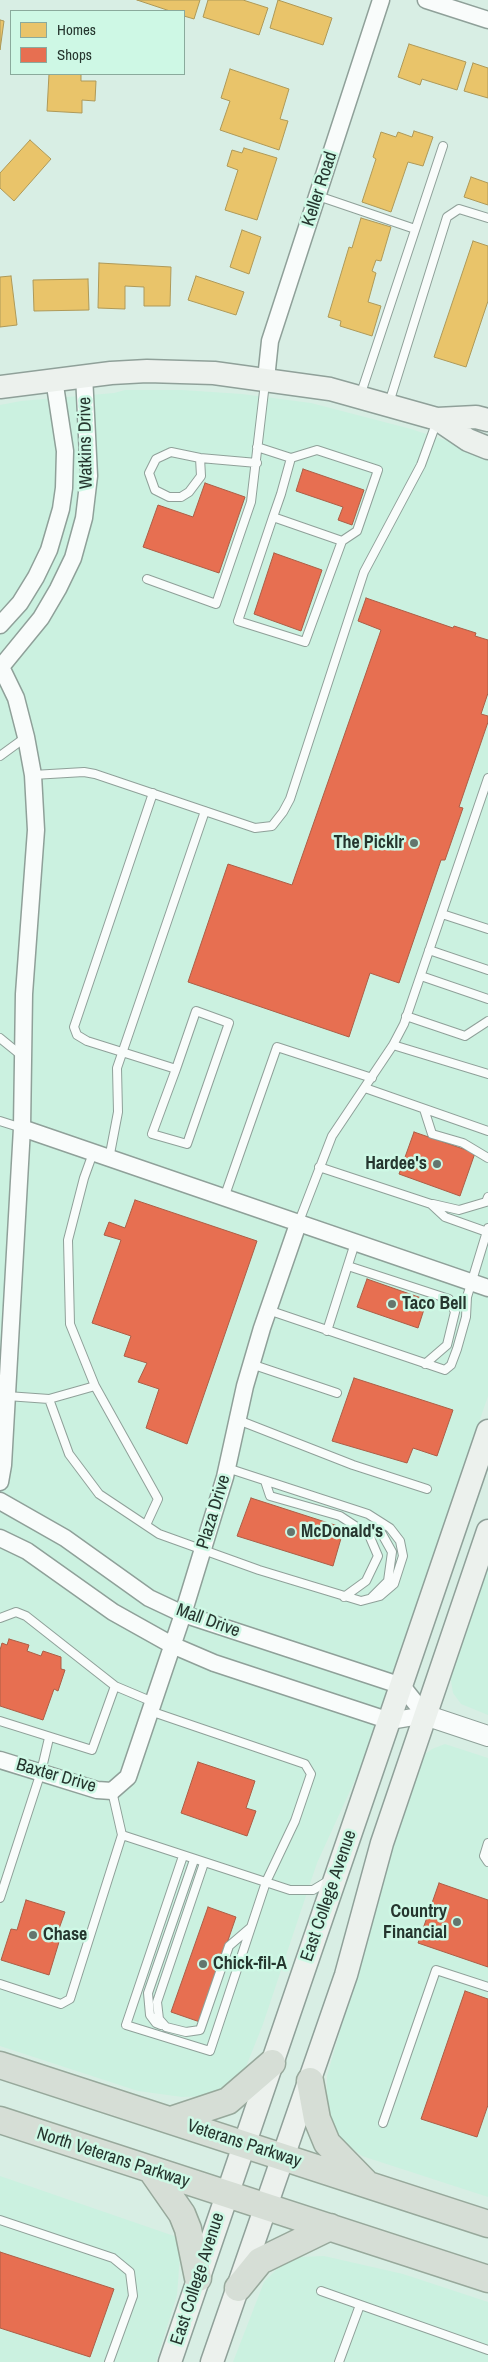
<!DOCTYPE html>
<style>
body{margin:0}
#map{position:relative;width:488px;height:2362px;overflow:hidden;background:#d8eee4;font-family:"Archivo Narrow",sans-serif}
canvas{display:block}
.legend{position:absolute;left:10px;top:10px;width:175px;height:65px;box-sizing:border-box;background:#cef8e5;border:1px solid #8aaa9c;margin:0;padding:6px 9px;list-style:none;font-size:15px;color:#25352e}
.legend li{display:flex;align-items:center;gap:10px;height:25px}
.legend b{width:25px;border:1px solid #8aaa9c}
</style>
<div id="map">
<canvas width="488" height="2362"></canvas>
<ul class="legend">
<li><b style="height:14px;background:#e9c46a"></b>Homes</li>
<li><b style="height:14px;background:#e76f51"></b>Shops</li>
</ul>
</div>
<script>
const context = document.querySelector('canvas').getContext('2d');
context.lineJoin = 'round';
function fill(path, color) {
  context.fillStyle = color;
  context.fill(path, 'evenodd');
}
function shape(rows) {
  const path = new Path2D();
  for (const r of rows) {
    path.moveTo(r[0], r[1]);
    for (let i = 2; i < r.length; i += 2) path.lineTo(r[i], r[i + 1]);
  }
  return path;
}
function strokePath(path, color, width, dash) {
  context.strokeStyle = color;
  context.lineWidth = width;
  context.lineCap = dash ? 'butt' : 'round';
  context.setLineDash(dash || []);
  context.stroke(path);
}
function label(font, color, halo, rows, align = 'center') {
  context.font = font + ' "Archivo Narrow",sans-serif';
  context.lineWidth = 5;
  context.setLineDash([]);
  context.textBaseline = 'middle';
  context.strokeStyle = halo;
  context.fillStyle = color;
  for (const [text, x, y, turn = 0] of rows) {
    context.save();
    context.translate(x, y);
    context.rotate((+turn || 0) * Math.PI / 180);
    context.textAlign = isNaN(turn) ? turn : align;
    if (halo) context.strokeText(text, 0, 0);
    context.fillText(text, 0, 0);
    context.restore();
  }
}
fill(shape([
 [125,390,182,390,242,394,311,403,411,429,451,442,488,458,488,1396,365,1758,317,1863,263,2024,245,2069,229,2086,207,2096,182,2097,138,2091,0,2046,0,405,21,401,114,393],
 [488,1564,488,1715,461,1704,453,1693,450,1675],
 [445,1744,488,1758,488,2197,362,2156,338,2137,326,2109,327,2076,408,1794,421,1757,432,1749],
 [0,2176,177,2237,180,2256,177,2295,156,2362,0,2362],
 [324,2256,403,2274,488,2302,488,2362,233,2362,264,2282,278,2268,299,2257]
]), '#cbf1e0');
const homes = shape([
 [137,0,200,0,194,19,184,16,184,11,170,11,137,0],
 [208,0,243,0,268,8,259,35,203,17,208,0],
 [278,0,332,18,323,45,270,28,278,0],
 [0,20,4,21,0,50,0,20],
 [409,44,466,62,457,90,422,79,420,85,398,77,409,44],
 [473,63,488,68,488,98,464,91,473,63],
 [230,69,289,89,280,119,288,121,279,150,220,130,230,101,221,98,230,69],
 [49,74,81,74,81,81,96,81,95,101,82,100,82,113,47,111,49,74],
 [414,131,433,137,423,166,408,162,391,212,362,202,376,159,373,157,381,132,396,137,398,132,412,137,414,131],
 [30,140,51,159,14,201,0,188,0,173,30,140],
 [244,148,277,158,257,220,225,210,238,170,227,166,232,150,242,153,244,148],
 [471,177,488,183,488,205,464,197,471,177],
 [361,218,391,227,381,261,376,260,372,271,376,273,368,302,381,306,372,336,340,326,341,321,328,317,349,247,352,248,361,218],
 [242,230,261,237,249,274,230,267,242,230],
 [473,241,488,246,488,301,466,367,434,357,473,241],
 [99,263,171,267,170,306,144,306,144,287,125,286,125,309,98,308,99,263],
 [11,276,17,325,0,327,0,277,11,276],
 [196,276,244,292,236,315,188,300,196,276],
 [88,279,89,310,34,311,33,280,88,279]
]);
fill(homes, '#e9c46a');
strokePath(homes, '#ae9958', 1);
const shops = shape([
 [303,469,364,490,352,525,338,520,343,507,296,491,303,469],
 [205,483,245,497,219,573,143,547,158,505,193,517,205,483],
 [274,553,322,570,301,631,254,614,274,553],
 [366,598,453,628,454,626,476,633,475,636,488,640,488,693,481,714,488,716,488,722,459,807,463,808,445,860,441,860,399,983,370,973,349,1037,188,982,228,864,292,885,381,630,358,621,366,598],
 [414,1132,475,1153,460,1196,399,1174,414,1132],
 [135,1200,257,1241,187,1444,146,1428,159,1389,138,1382,147,1363,124,1356,131,1336,92,1323,121,1240,104,1235,109,1222,125,1228,135,1200],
 [367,1279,427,1300,418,1328,357,1307,367,1279],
 [354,1378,453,1410,437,1456,413,1448,407,1463,332,1441,354,1378],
 [251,1498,344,1528,333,1566,237,1536,251,1498],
 [9,1639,29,1645,27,1651,41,1656,43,1651,61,1657,61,1669,65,1670,58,1691,54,1689,43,1720,0,1706,0,1650,2,1643,7,1645,9,1639],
 [198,1762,255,1781,246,1808,256,1811,247,1836,181,1813,198,1762],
 [439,1883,488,1900,488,1967,418,1943,439,1883],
 [26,1900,65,1912,55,1940,59,1942,49,1975,1,1960,11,1929,17,1930,26,1900],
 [208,1907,236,1917,200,2022,171,2012,208,1907],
 [465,1991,488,1999,488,2105,477,2137,421,2119,465,1991],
 [0,2252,114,2289,90,2357,0,2328,0,2252]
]);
fill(shops, '#e76f51');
strokePath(shops, '#ad5e46', 1);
const service = shape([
 [318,196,415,229],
 [360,396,443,146],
 [389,403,447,217,459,209,488,218],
 [257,447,291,458,317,450,378,470,357,531,342,541],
 [200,458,201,476,189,492,181,497,169,497,155,490,149,473,156,459,171,452,200,458,257,463],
 [273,517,342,541,305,642,238,621,273,517,281,494,291,458],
 [147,579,216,604,251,502,265,383],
 [0,756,26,737],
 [33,775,84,772,95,774,255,828,272,826,283,812,290,799,364,572,421,465,437,421],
 [153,793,74,1027,77,1035,87,1041,176,1069,152,1134,187,1144,229,1023,196,1011,176,1069],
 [442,914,488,929],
 [429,950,488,970],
 [421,976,488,999],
 [406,1016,465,1036,488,1021],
 [0,1038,22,1056],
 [393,1045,488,1074],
 [365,1088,488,1131],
 [424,1109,432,1134,463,1143,488,1158],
 [0,1121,22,1128],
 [109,1159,118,1112,117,1068,205,811],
 [319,1167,431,1204,445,1217,487,1232],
 [224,1198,277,1047,372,1078],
 [433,1204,459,1210,486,1202,488,1197],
 [298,1224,332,1136,393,1045,404,1024,488,778],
 [348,1266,449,1299,455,1312,447,1345,425,1364],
 [268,1310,445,1370,451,1365,457,1349,466,1317,467,1297,488,1228],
 [327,1331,355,1243],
 [251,1364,337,1393],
 [95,1386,158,1499,146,1525],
 [7,1396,49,1399,69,1454,99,1494,159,1534,259,1570,361,1601,380,1596,394,1584,403,1556,400,1541,390,1528,368,1514,227,1468],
 [49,1399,95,1386,70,1324,68,1240,84,1178,93,1153],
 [238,1420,353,1465,427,1489],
 [265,1481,270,1496,340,1516,369,1535,378,1556,366,1581,344,1597],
 [363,1530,382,1534,392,1552,388,1581,372,1597],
 [0,1618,16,1612,26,1616,115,1686,153,1702],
 [150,1711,305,1764,311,1774,295,1821,266,1882,210,2051,126,2025,183,1856],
 [0,1721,92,1750,115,1686],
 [112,1791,122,1835,290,1890,313,1890,328,1881],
 [488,1843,484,1856,488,1862],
 [204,1863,157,2002,159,2019,166,2027,186,2032,200,2030,229,1946,250,1928],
 [0,1898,41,1772,49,1738],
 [0,1984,61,2004,70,1999,122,1835],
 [161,2025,156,2023,150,2015,148,1993,194,1860],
 [383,2123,436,1970,488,1987],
 [0,2220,113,2258,130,2272,133,2296,109,2362],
 [321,2291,488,2350],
 [339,2362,360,2305]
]);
const minor = shape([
 [426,0,488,20],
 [266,379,270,341,381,0],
 [0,625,20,603,36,577,49,550,61,509,64,488,65,451,54,379],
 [0,665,16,698,26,737,33,775,36,830,24,994,22,1128,3,1465,0,1482],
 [1,667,41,618,58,589,73,558,84,518,89,476,84,375],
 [22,1128,488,1288],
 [0,1501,65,1538,149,1598,183,1614,402,1686,425,1715,390,1721,214,1663,172,1645,113,1612,27,1551,0,1538],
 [0,1760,97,1790,112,1791,128,1777,183,1614,225,1477,245,1386,262,1328,298,1224]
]);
const tertiary = shape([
 [425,1715,488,1736]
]);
const secondary = shape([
 [0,387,111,373,147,371,214,373,330,389,437,419,476,417,488,420],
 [437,419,468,440,488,448],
 [170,2362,488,1431],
 [212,2362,346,1975,382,1843,488,1531]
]);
const trunk = shape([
 [0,2065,488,2224],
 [310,2081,317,2119,327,2143,366,2183],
 [0,2120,488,2279],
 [171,2120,228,2101,272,2063],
 [152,2171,182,2214,188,2229,198,2278],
 [238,2288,260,2261,330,2227]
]);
strokePath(service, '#8fa099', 10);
strokePath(minor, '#8fa099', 19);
strokePath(tertiary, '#8fa099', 22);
strokePath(secondary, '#8fa099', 25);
strokePath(trunk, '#97a89b', 29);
strokePath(service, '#f9fcfb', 8);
strokePath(minor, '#f9fcfb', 16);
strokePath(tertiary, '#f9fcfb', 20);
strokePath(secondary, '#ecf1ed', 22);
strokePath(trunk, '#d6ded6', 26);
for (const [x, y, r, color] of [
 [414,843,5,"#64766e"],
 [437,1164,5,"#64766e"],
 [392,1304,5,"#64766e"],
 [291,1532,5,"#64766e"],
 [457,1922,5,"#64766e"],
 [33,1935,5,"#64766e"],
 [203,1964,5,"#64766e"]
]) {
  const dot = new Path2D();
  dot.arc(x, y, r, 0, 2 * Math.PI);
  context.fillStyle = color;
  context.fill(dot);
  strokePath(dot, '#cef8e5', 2);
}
label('18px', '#25352e', '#cef8e5', [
 ["Keller Road",320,189,-72],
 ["Watkins Drive",86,443,-91],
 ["Plaza Drive",214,1512,-73],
 ["Mall Drive",208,1621,20],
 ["Baxter Drive",56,1776,16],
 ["East College Avenue",329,1896,-71],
 ["Veterans Parkway",244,2144,18],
 ["North Veterans Parkway",113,2158,18],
 ["East College Avenue",198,2279,-72]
]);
label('bold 18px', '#25352e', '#cef8e5', [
 ["The Picklr",404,843,"right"],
 ["Hardee's",427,1164,"right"],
 ["Taco Bell",402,1304],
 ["McDonald's",301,1532],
 ["Country",447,1912,"right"],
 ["Financial",447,1933,"right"],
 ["Chase",43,1935],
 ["Chick-fil-A",213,1964]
], 'left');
</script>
